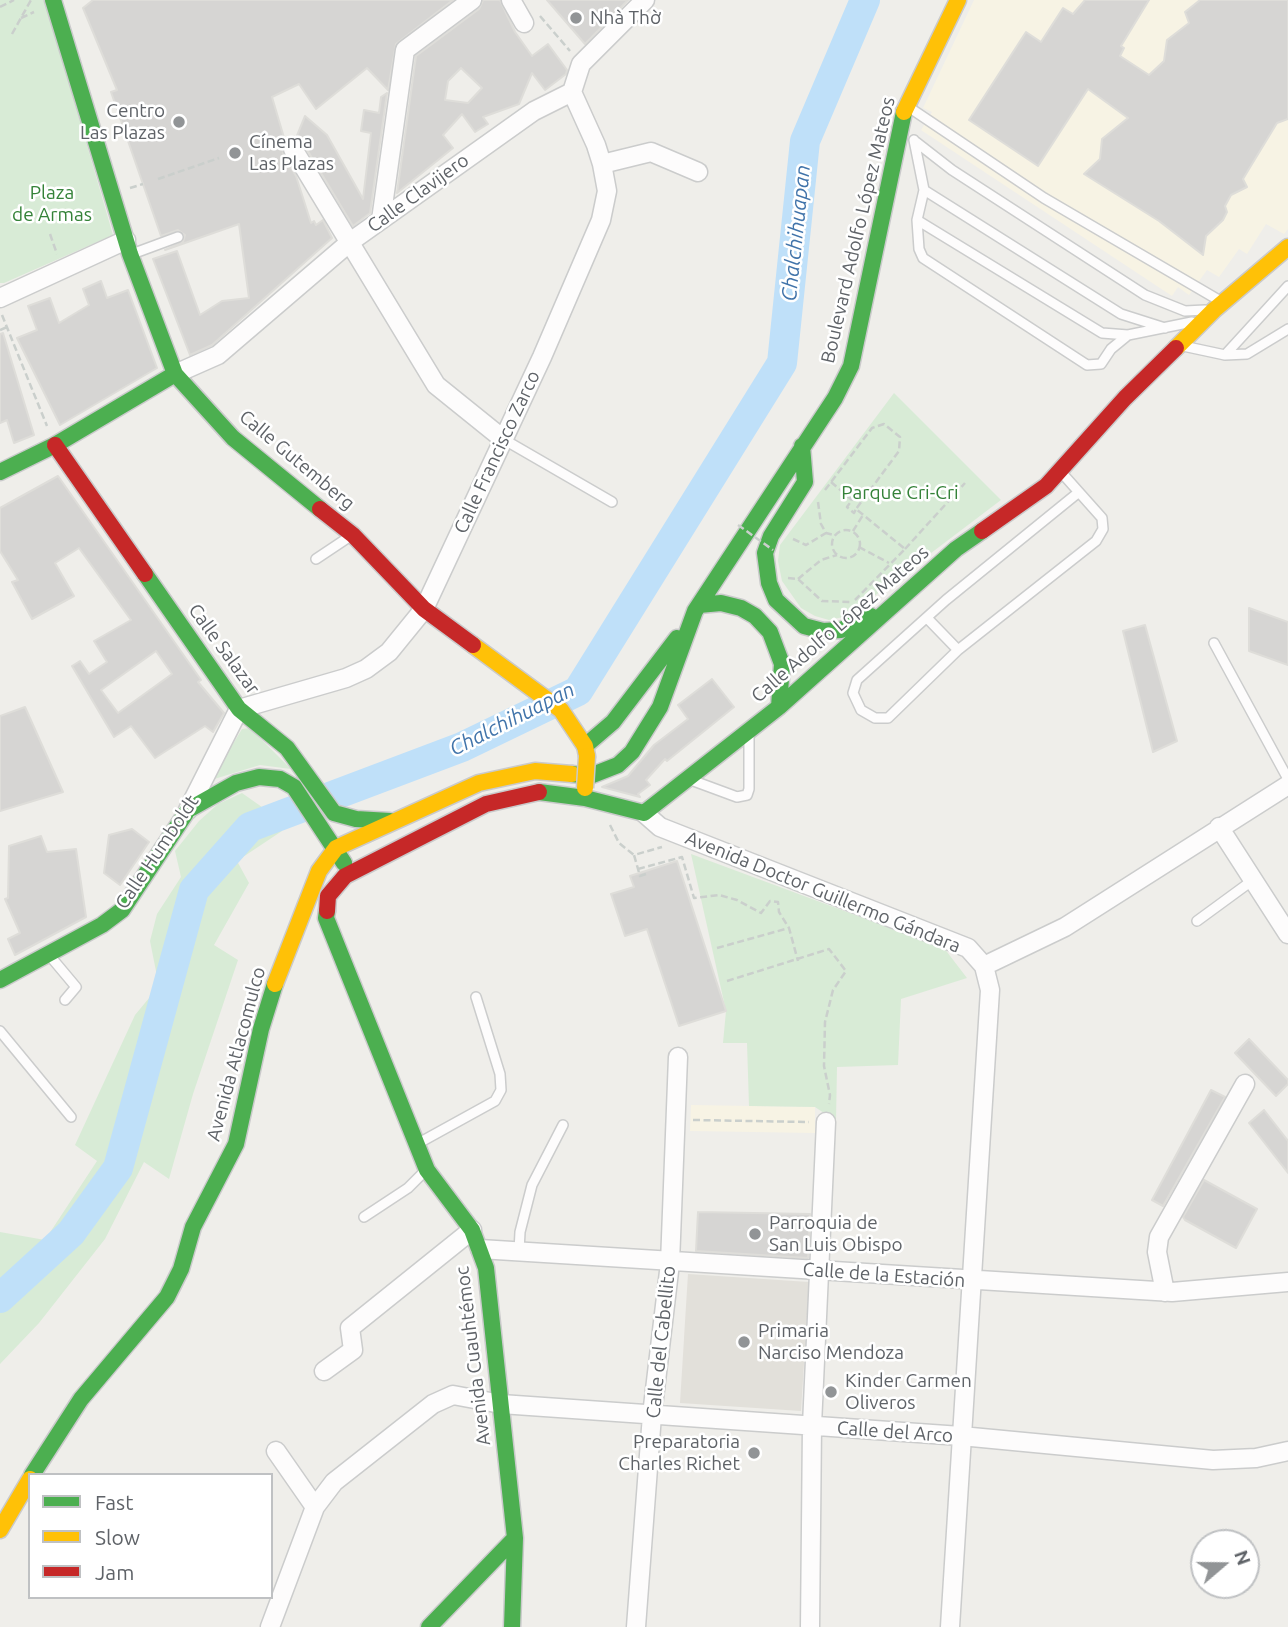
<!DOCTYPE html>
<meta charset="utf-8">
<style>
body{margin:0}
#map{position:relative;width:1288px;height:1627px;overflow:hidden;background:#efeeea;font-family:Ubuntu,sans-serif}
canvas{display:block}
.legend{position:absolute;left:28px;top:1473px;width:245px;height:126px;box-sizing:border-box;background:#fff;border:2px solid #bfc1c3;margin:0;padding:9px 12px;list-style:none;font-size:21px;color:#5f6368}
.legend li{display:flex;align-items:center;gap:14px;height:35px}
.legend b{width:35px;border:2px solid #bfc1c3}
.north{position:absolute;left:1190px;top:1529px;width:70px;height:70px;box-sizing:border-box;background:#fff;border:2px solid #bfc1c3;border-radius:50%;rotate:70deg;font-size:19px;font-weight:700;line-height:28px;text-align:center;color:#5f6368}
.north::after{content:'';display:block;margin:auto;width:24px;height:32px;background:#919496;clip-path:polygon(50% 0,100% 100%,50% 72%,0 100%)}
</style>
<div id="map">
<canvas width="1288" height="1627"></canvas>
<ul class="legend">
<li><b style="height:9px;background:#4caf50"></b>Fast</li>
<li><b style="height:9px;background:#ffc107"></b>Slow</li>
<li><b style="height:9px;background:#c62828"></b>Jam</li>
</ul>
<div class="north">N</div>
</div>
<script>
const context = document.querySelector('canvas').getContext('2d');
context.lineJoin = 'round';
function fill(path, color) {
  context.fillStyle = color;
  context.fill(path, 'evenodd');
}
function shape(rows) {
  const path = new Path2D();
  for (const r of rows) {
    if (r.length === 3) {
      path.moveTo(r[0] + r[2], r[1]);
      path.arc(r[0], r[1], r[2], 0, 2 * Math.PI);
      continue;
    }
    path.moveTo(r[0], r[1]);
    for (let i = 2; i < r.length; i += 2) path.lineTo(r[i], r[i + 1]);
  }
  return path;
}
function strokePath(path, color, width, dash) {
  context.strokeStyle = color;
  context.lineWidth = width;
  context.lineCap = dash ? 'butt' : 'round';
  context.setLineDash(dash || []);
  context.stroke(path);
}
function label(font, color, halo, rows, align = 'center') {
  context.font = font + ' Ubuntu,sans-serif';
  context.lineWidth = 5;
  context.setLineDash([]);
  context.textBaseline = 'middle';
  context.strokeStyle = halo;
  context.fillStyle = color;
  for (const [text, x, y, turn = 0] of rows) {
    context.save();
    context.translate(x, y);
    context.rotate((+turn || 0) * Math.PI / 180);
    context.textAlign = isNaN(turn) ? turn : align;
    if (halo) context.strokeText(text, 0, 0);
    context.fillText(text, 0, 0);
    context.restore();
  }
}
fill(shape([
 [974,0,1288,0,1288,229,1284,234,1266,224,1247,254,1239,249,1219,277,1207,270,1189,295,1178,287,1172,296,921,130,932,112,923,108],
 [691,1105,815,1107,815,1133,690,1131]
]), '#f7f3e4');
fill(shape([
 [688,1274,809,1282,801,1411,680,1403]
]), '#e2e0da');
fill(shape([
 [0,0,45,0,113,235,4,283,0,283],
 [894,393,1001,500,848,616,829,620,815,616,801,608,782,581,778,561,780,545],
 [250,728,291,769,260,765,211,780,242,729],
 [242,793,269,812,282,831,237,861,249,883,214,945,238,960,193,1094,169,1179,144,1162,105,1239,39,1323,0,1364,0,1232,45,1240,97,1161,75,1145,135,1015,159,986,150,941,157,914,181,877,175,851,199,821,218,804],
 [691,854,944,948,967,978,901,999,898,1065,837,1067,836,1121,815,1107,749,1106,747,1043,723,1043,726,1011]
]), '#d8ebd6');
strokePath(shape([
 [0,1298,71,1233,118,1168,194,890,250,827,462,747,578,691,782,363,805,141,865,0]
]), '#bfe0f9', 30);
const building = shape([
 [93,0,453,0,396,44,388,90,367,68,316,109,299,84,272,97,285,141,283,154,296,176,311,223,314,221,316,225,323,220,332,238,212,345,190,355,153,259,177,251,200,315,222,301,249,298,239,224,165,250,183,242,185,235,178,230,161,236,111,92,117,90,83,8,93,0],
 [483,0,500,0,515,32,532,56,548,44,567,70,566,74,545,90,532,73,519,104,483,117,488,124,475,132,462,114,443,135,453,148,397,193,416,56,479,9,483,0],
 [461,68,482,88,468,103,445,100,448,81,461,68],
 [547,0,628,0,585,44,547,0],
 [1085,0,1149,0,1121,46,1124,48,1120,56,1149,75,1164,61,1167,40,1189,23,1185,12,1200,0,1288,0,1288,119,1277,123,1249,169,1243,179,1247,187,1231,195,1225,206,1227,212,1223,220,1206,236,1203,255,1159,221,1084,174,1100,159,1102,139,1128,118,1088,89,1038,166,969,120,1026,32,1041,42,1063,8,1073,14,1085,0],
 [387,93,370,213,353,226,303,143,296,138,305,116,327,135,363,199,371,133,361,131,364,110,379,113,381,97,387,93],
 [101,281,107,298,128,290,157,368,60,425,17,338,37,330,28,306,50,298,59,323,89,305,83,289,101,281],
 [3,333,34,435,14,443,7,420,0,423,0,334,3,333],
 [58,476,201,680,198,682,224,713,213,732,205,726,155,758,131,726,114,737,72,666,80,661,89,674,107,662,94,641,131,620,79,548,55,563,74,596,32,619,12,582,18,580,0,551,0,508,58,476],
 [156,651,172,674,118,713,101,690,156,651],
 [1249,608,1288,622,1288,665,1249,651,1249,608],
 [1145,625,1177,741,1153,752,1123,631,1145,625],
 [712,679,734,707,667,761,665,759,646,780,650,785,638,794,640,797,602,787,628,776,654,745,688,719,678,705,712,679],
 [25,707,63,792,0,811,0,716,25,707],
 [132,829,149,842,120,885,104,873,109,835,132,829],
 [41,836,47,852,76,849,86,917,15,955,8,939,20,933,5,899,8,898,9,846,41,836],
 [677,861,726,1011,679,1026,647,929,625,936,611,894,634,887,630,876,677,861],
 [1249,1039,1288,1080,1288,1084,1276,1096,1235,1053,1249,1039],
 [1211,1090,1225,1097,1163,1206,1152,1200,1211,1090],
 [1264,1110,1288,1141,1288,1173,1249,1123,1264,1110],
 [1204,1180,1257,1209,1236,1248,1185,1220,1183,1217,1204,1180],
 [698,1212,810,1214,808,1258,696,1251,698,1212]
]);
fill(building, '#d6d5d3');
strokePath(building, '#deddd9', 2);
const lane = shape([
 [907,106,1044,198,1222,302],
 [914,140,924,190,917,220,919,249,923,258,1087,365,1101,364,1111,349,1128,335,1192,322],
 [916,142,952,170,1145,295,1185,311,1205,310],
 [924,190,1121,314,1165,328],
 [917,220,1102,333,1128,335],
 [132,254,178,237],
 [1183,346,1225,355,1247,354,1288,329],
 [1225,355,1288,286],
 [503,439,612,502],
 [1061,472,1102,518,1103,529,1096,541,958,650,888,718,875,718,861,710,853,693,857,680,946,600,1079,492],
 [316,559,352,535],
 [927,618,958,650],
 [1214,643,1288,779],
 [691,780,737,797,747,795,749,789,749,736],
 [1197,921,1253,880],
 [50,956,76,987,65,1000],
 [0,1031,71,1117],
 [417,1144,495,1101,501,1090,500,1074,476,997],
 [364,1217,408,1188,425,1171],
 [519,1251,520,1232,532,1185,563,1125]
]);
const street = shape([
 [511,0,524,23],
 [293,149,436,385,503,439],
 [602,164,651,152,698,172],
 [381,220,405,50,472,0],
 [0,298,126,240],
 [175,374,218,355,350,242,534,111,572,92,581,64,645,0],
 [188,810,239,709,346,678,366,669,389,652,424,609,542,357,601,220,607,191,602,164,596,145,572,92],
 [644,813,660,827,968,948,984,966,990,990,950,1627],
 [1219,827,1288,934],
 [984,966,1065,927,1288,785],
 [480,1249,1172,1292,1288,1282],
 [1165,1292,1157,1252,1159,1237,1245,1084],
 [324,1371,353,1350,350,1328,472,1230],
 [276,1451,315,1507],
 [270,1627,315,1507,334,1482,433,1404,453,1395,501,1404,961,1436,1213,1460,1256,1458,1288,1451],
 [636,1627,652,1415,670,1263,678,1057],
 [810,1627,812,1425,826,1122]
]);
const fast = shape([
 [53,0,130,254,175,374,233,438,320,509],
 [802,446,805,482,771,536,765,553,769,583,776,600,804,626,823,631,841,630,871,616],
 [0,472,55,445,175,374],
 [145,574,239,709,287,748,334,813,356,819,390,821],
 [699,605,721,603,741,608,755,616,770,632,782,664,779,707],
 [585,746,613,722,677,638],
 [572,774,590,776,618,765,632,752,660,707,695,611,835,398,851,366,904,112],
 [539,792,585,798,644,813,779,707,956,549,982,531],
 [327,911,326,918,427,1170,472,1230,486,1268,515,1538,512,1627],
 [0,980,102,925,122,910,188,810,236,783,259,777,280,779,294,787,344,863],
 [32,1475,81,1399,167,1297,181,1269,193,1227,236,1144,261,1029,275,984],
 [429,1627,515,1538]
]);
const slow = shape([
 [904,112,958,0],
 [1176,348,1214,310,1288,247],
 [473,645,561,710,585,746,587,756],
 [275,984,319,871,336,848,479,783,535,771,572,774],
 [0,1530,30,1479]
]);
const jam = shape([
 [55,445,145,574],
 [320,509,353,535,424,609,473,645],
 [982,531,1046,486,1125,398,1176,348],
 [327,911,328,896,345,876,486,804,539,792]
]);
strokePath(lane, '#cbcccc', 12);
strokePath(street, '#cbcccc', 21);
strokePath(fast, '#cacacb', 19);
strokePath(slow, '#cacacb', 19);
strokePath(jam, '#cacacb', 19);
strokePath(shape([
 [0,7,14,0],
 [540,16,570,51],
 [21,18,34,12],
 [12,34,31,0],
 [158,179,219,158],
 [130,188,143,184],
 [50,234,57,254],
 [2,315,47,426],
 [0,330,7,327],
 [831,482,852,500,847,507,854,513,856,509],
 [825,490,872,428,884,424,900,437,899,451,856,509,905,549,855,600],
 [818,502,821,524,826,533,834,535],
 [846,544,14],
 [853,531,863,515],
 [793,539,806,545,826,533],
 [859,547,889,563],
 [905,549,965,483],
 [788,578,798,579,822,601,850,602],
 [798,579,821,560,837,555],
 [610,825,619,843,634,855],
 [638,869,682,857,694,898,719,895,737,900,761,913,770,901,778,902,779,912,789,928],
 [646,874,640,876,634,855,662,847],
 [717,948,789,928,798,961],
 [727,981,829,949,846,971,833,990,825,1022,824,1066,830,1095,829,1104],
 [693,1120,809,1122]
]), '#cacfcc', 2.5, [7, 3.5]);
strokePath(lane, '#fdfcfc', 9);
strokePath(street, '#fdfcfc', 18);
strokePath(fast, '#4caf50', 16);
strokePath(slow, '#ffc107', 16);
strokePath(jam, '#c62828', 16);
const slowBridge = shape([
 [585,788,587,756]
]);
strokePath(slowBridge, '#cacacb', 19, []);
strokePath(shape([
 [738,525,773,550]
]), '#cacfcc', 2.5, [7, 3.5]);
strokePath(slowBridge, '#ffc107', 16);
for (const [x, y, r, color] of [
 [576,18,7,"#919496"],
 [179,122,7,"#919496"],
 [235,153,7,"#919496"],
 [755,1234,7,"#919496"],
 [744,1342,7,"#919496"],
 [831,1392,7,"#919496"],
 [754,1453,7,"#919496"]
]) {
  const dot = new Path2D();
  dot.arc(x, y, r, 0, 2 * Math.PI);
  context.fillStyle = color;
  context.fill(dot);
  strokePath(dot, '#fff', 2.5);
}
label('19px', '#5f6368', '#fff', [
 ["Nhà Thờ",590,18],
 ["Centro",165,111,"right"],
 ["Las Plazas",165,133,"right"],
 ["Cínema",249,142],
 ["Las Plazas",249,164],
 ["Parroquia de",769,1223],
 ["San Luis Obispo",769,1245],
 ["Primaria",758,1331],
 ["Narciso Mendoza",758,1353],
 ["Kinder Carmen",845,1381],
 ["Oliveros",845,1403],
 ["Preparatoria",740,1442,"right"],
 ["Charles Richet",740,1464,"right"]
], 'left');
label('19px', '#348238', '#fff', [
 ["Plaza",52,193],
 ["de Armas",52,215],
 ["Parque Cri-Cri",900,493]
]);
label('19px', '#5f6368', '#fff', [
 ["Calle Clavijero",418,193,-36],
 ["Boulevard Adolfo López Mateos",858,230,-77],
 ["Calle Francisco Zarco",497,452,-65],
 ["Calle Gutemberg",297,460,40],
 ["Calle Adolfo López Mateos",840,624,-41],
 ["Calle Salazar",224,649,54],
 ["Calle Humboldt",157,852,-56],
 ["Avenida Doctor Guillermo Gándara",823,892,22],
 ["Avenida Atlacomulco",236,1054,-75],
 ["Calle de la Estación",884,1275,4],
 ["Calle del Cabellito",661,1342,-84],
 ["Avenida Cuauhtémoc",473,1356,-97],
 ["Calle del Arco",895,1432,4]
]);
label('italic 21px', '#4174aa', '#fff', [
 ["Chalchihuapan",796,233,-84],
 ["Chalchihuapan",512,719,-27]
]);
</script>
